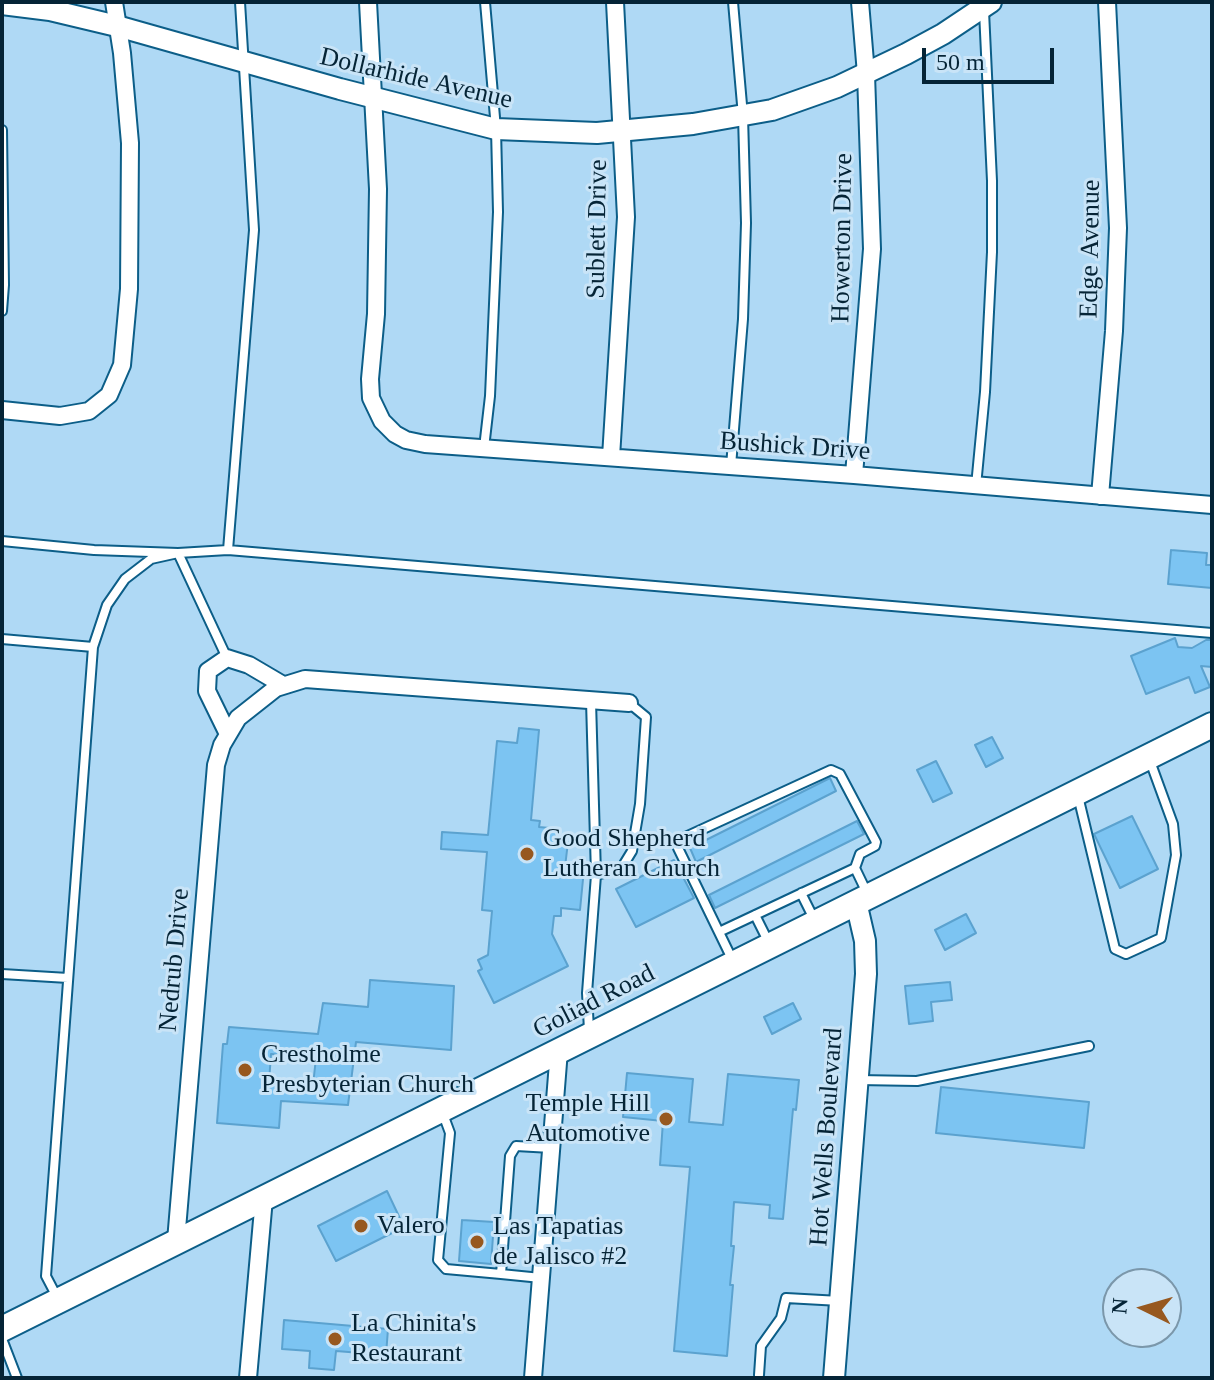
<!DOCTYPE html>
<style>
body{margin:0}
#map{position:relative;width:1214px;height:1380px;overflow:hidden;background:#afd9f5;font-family:Georgia,serif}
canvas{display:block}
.frame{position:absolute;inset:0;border:4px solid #052436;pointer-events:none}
.north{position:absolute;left:1102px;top:1268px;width:80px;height:80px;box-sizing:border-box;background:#c9e4f7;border:2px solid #7b97aa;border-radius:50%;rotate:275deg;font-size:22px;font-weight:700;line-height:32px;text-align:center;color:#052436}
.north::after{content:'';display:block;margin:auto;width:28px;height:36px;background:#97581f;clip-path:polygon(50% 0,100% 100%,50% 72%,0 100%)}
.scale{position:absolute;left:922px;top:48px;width:132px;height:36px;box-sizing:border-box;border:4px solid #052436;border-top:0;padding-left:10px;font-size:24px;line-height:28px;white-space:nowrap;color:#052436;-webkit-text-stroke:6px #c9e4f7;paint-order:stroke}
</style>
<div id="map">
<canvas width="1214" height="1380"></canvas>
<div class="frame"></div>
<div class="north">N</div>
<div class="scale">50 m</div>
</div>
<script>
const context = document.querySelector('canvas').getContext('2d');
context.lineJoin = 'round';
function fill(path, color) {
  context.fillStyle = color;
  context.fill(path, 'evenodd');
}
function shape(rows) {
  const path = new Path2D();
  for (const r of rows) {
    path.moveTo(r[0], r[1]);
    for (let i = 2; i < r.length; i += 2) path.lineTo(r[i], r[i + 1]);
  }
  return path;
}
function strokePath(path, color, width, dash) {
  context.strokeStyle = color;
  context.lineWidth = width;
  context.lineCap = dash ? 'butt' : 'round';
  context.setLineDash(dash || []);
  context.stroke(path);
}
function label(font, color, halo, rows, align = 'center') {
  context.font = font + ' Georgia,serif';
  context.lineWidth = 6;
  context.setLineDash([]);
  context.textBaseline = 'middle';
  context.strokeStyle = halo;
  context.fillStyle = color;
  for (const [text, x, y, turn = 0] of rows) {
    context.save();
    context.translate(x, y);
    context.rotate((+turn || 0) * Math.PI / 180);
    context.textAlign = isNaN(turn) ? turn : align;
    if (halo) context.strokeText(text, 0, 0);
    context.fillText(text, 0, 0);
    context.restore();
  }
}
const building = shape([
 [1171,550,1207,553,1206,565,1212,565,1212,588,1168,584,1171,550],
 [1175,638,1178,647,1192,648,1206,640,1212,640,1212,667,1201,666,1210,687,1195,693,1189,677,1146,694,1131,656,1175,638],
 [519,728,539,730,531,820,540,821,539,827,560,829,559,841,568,842,565,867,584,869,580,910,561,908,561,916,554,916,552,934,568,966,494,1003,478,971,482,969,478,960,488,955,492,911,482,910,487,852,441,849,442,832,488,835,497,741,517,743,519,728],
 [992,737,1003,758,986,767,975,745,992,737],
 [936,761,952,793,933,802,917,770,936,761],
 [830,778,836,791,696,862,690,848,830,778],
 [1132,816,1158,869,1120,888,1094,834,1132,816],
 [857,821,864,834,715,908,709,895,857,821],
 [674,860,694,898,636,927,616,889,674,860],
 [966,914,976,933,945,950,935,930,966,914],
 [370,980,454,986,451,1050,356,1042,348,1105,281,1101,279,1128,217,1123,223,1044,227,1044,229,1027,318,1034,323,1003,368,1007,370,980],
 [271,1054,316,1058,313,1085,269,1082,271,1054],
 [950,982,952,1000,931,1002,933,1021,909,1024,905,986,950,982],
 [793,1003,801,1019,772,1034,764,1017,793,1003],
 [627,1073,693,1079,689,1122,723,1125,728,1074,799,1080,796,1110,793,1109,783,1219,769,1218,770,1205,734,1202,731,1246,734,1246,730,1285,733,1285,727,1356,674,1351,690,1167,660,1165,663,1121,623,1117,627,1073],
 [941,1087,1089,1102,1084,1148,936,1133,941,1087],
 [387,1191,404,1227,336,1261,318,1226,387,1191],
 [462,1220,494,1222,491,1264,459,1261,462,1220],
 [284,1320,388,1329,386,1355,336,1351,334,1370,309,1368,310,1351,282,1349,284,1320]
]);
fill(building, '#7cc4f2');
strokePath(building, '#5ba2cf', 2);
const service = shape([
 [2,130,4,285,2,311],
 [484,448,490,396,498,212,496,129,485,2],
 [731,466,743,319,746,223,743,116,733,2],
 [976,486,985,392,992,252,992,181,984,11],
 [2,541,94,550,178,553,228,550,1212,633],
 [228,550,254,230,240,2],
 [2,639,93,647],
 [1078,796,1115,949,1126,954,1161,938,1176,855,1173,824,1150,761],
 [596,875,621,869,632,851,640,804,646,717,629,703],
 [801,893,815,921],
 [755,915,769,943],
 [719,932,855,868],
 [733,961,678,848,679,840,831,770,840,774,876,842,875,846,860,854,855,868,868,895],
 [2,974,68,978],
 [589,1030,587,993,596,875,591,701],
 [858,1080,917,1081,1089,1046],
 [443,1114,450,1133,438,1260,446,1269,501,1274,510,1156,516,1146,551,1148],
 [501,1274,541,1278],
 [57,1297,46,1276,93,647,107,605,125,579,151,559,178,553,227,658],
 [2,1339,17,1378],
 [759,1375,761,1346,781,1318,786,1298,840,1301]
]);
const minor = shape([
 [368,2,378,189,376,314,370,379,371,398,382,421,395,434,406,440,425,444,854,475,1212,505],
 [2,410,60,416,89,411,109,395,122,365,129,289,130,143,122,53,114,2],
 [611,457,626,217,615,2],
 [854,475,872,249,866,74,860,2],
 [1100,496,1114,331,1118,228,1107,2],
 [228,734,207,691,208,671,227,658,249,665,283,685],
 [176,1241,216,765,222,745,238,718,276,688,305,679,629,703],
 [248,1378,264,1198],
 [533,1378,559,1050]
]);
const tertiary = shape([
 [2,4,50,10,117,26,340,89,496,129,597,133,693,124,772,110,837,87,906,54,943,34,991,2],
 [834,1378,866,974,865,941,856,902]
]);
const secondary = shape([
 [2,1329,1212,725]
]);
strokePath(service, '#0c5e88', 12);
strokePath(minor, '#0c5e88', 20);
strokePath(tertiary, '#0c5e88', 24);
strokePath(secondary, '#0c5e88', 28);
strokePath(service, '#fff', 8);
strokePath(minor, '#fff', 16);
strokePath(tertiary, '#fff', 20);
strokePath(secondary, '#fff', 24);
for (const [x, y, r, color] of [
 [527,854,8,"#97581f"],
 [245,1070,8,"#97581f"],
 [666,1119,8,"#97581f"],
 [361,1226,8,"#97581f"],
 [477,1242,8,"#97581f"],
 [335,1339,8,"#97581f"]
]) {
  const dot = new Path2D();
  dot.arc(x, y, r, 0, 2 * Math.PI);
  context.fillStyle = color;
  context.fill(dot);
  strokePath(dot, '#c9e4f7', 3);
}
label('26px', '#052436', '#c9e4f7', [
 ["Dollarhide Avenue",416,79,13],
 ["Sublett Drive",598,229,-89],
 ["Howerton Drive",843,238,-89],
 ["Edge Avenue",1091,249,-89],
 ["Bushick Drive",795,447,4],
 ["Nedrub Drive",175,960,-85],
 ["Goliad Road",594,1002,-27],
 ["Hot Wells Boulevard",827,1137,-86]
]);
label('26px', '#052436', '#c9e4f7', [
 ["Good Shepherd",543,839],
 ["Lutheran Church",543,869],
 ["Crestholme",261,1055],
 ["Presbyterian Church",261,1085],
 ["Temple Hill",650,1104,"right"],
 ["Automotive",650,1134,"right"],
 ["Valero",377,1226],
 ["Las Tapatias",493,1227],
 ["de Jalisco #2",493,1257],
 ["La Chinita's",351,1324],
 ["Restaurant",351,1354]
], 'left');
</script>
